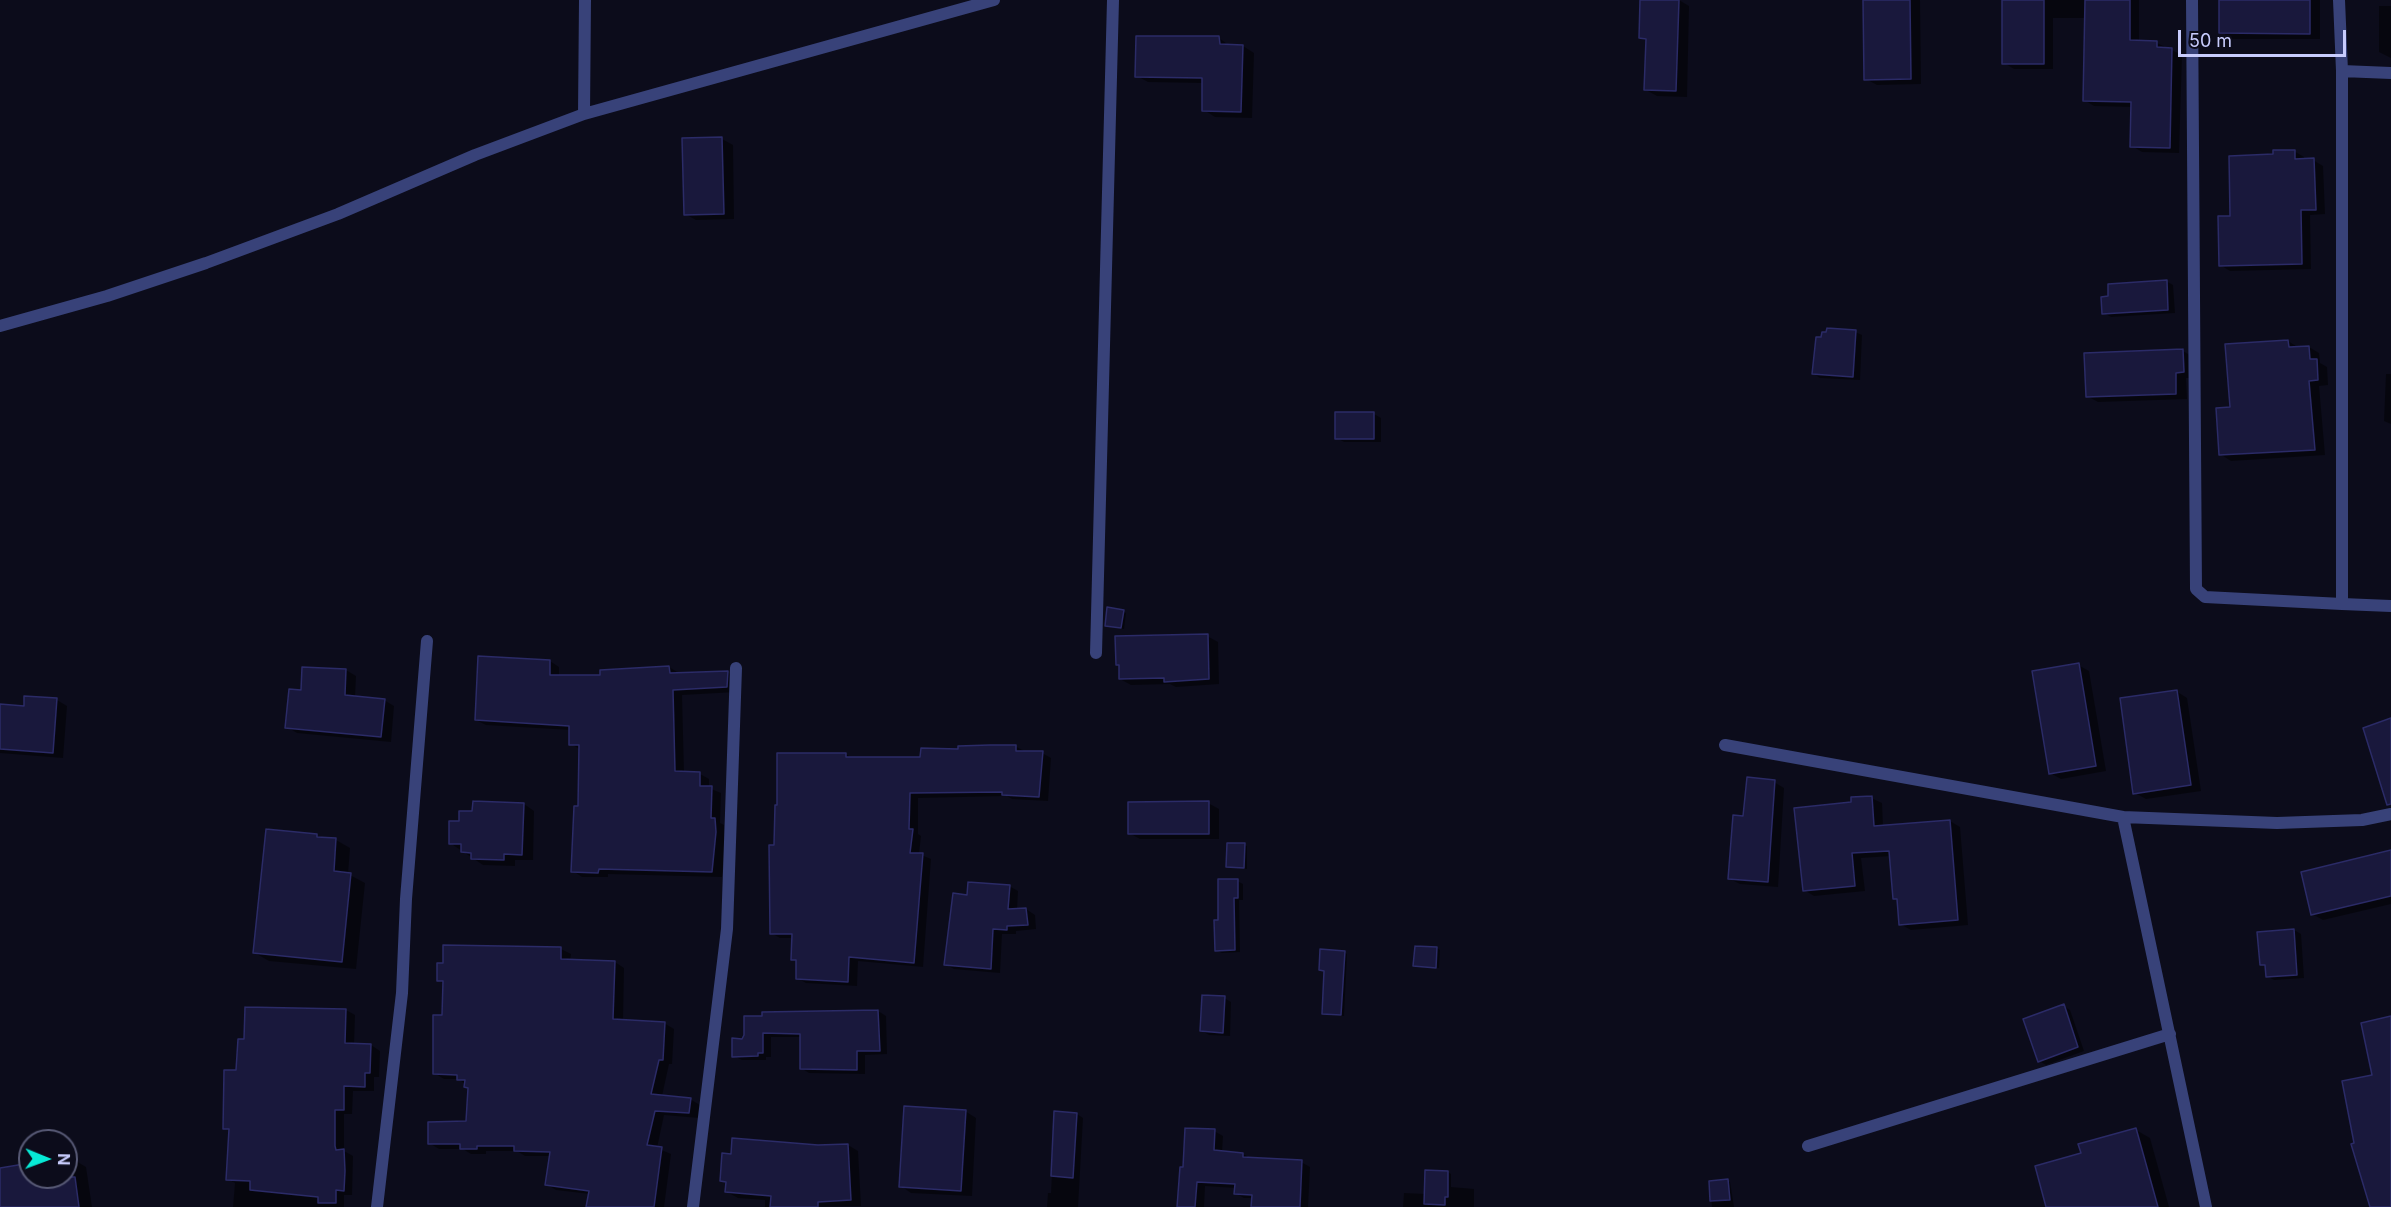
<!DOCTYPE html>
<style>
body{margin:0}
#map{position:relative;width:2391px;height:1207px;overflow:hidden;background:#0c0c1b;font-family:Inter,sans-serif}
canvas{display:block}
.north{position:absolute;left:18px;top:1129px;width:60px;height:60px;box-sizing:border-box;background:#0c0c1b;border:2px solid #575975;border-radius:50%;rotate:91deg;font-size:16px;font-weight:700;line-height:24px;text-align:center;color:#c8ccfd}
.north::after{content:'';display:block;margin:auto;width:21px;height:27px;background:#07ead6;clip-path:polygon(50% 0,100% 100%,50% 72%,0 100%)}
.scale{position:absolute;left:2178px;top:30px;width:168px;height:27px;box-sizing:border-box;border:3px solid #c8ccfd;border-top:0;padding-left:8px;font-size:18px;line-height:21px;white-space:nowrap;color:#c8ccfd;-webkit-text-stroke:4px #0c0c1b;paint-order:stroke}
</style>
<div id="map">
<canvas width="2391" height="1207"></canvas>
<div class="north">N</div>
<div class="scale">50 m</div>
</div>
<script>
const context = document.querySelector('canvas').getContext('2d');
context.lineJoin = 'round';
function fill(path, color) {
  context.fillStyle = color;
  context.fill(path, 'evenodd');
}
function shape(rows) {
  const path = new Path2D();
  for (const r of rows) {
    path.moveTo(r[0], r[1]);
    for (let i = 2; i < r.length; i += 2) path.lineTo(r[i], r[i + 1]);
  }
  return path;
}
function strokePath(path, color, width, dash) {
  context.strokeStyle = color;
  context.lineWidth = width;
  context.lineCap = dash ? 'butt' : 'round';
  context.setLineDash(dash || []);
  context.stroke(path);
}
fill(shape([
 [1641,0,1679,0,1689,6,1687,97,1657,96,1646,90,1647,41,1640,38],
 [1865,0,1920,0,1921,84,1877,85,1866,79],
 [2004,0,2139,0,2139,42,2157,43,2182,55,2179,153,2142,152,2132,146,2133,107,2094,106,2084,100,2086,18,2053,18,2053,69,2014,69,2004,63],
 [2219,0,2320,0,2320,39,2232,39,2221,32,2221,1],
 [2379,6,2391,6,2391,58,2379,52],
 [1219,38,1230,46,1243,46,1254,53,1252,118,1215,117,1204,110,1203,83,1148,82,1137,76],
 [722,139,733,145,734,219,696,220,685,214],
 [2294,151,2304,157,2304,160,2313,160,2323,166,2325,214,2310,215,2311,269,2230,271,2220,265,2232,218,2275,156],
 [2166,281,2173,285,2175,313,2111,317,2104,313],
 [1855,332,1862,335,1860,380,1820,378,1814,374],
 [2288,341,2299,348,2309,347,2319,353,2320,363,2327,367,2328,385,2319,386,2325,455,2231,461,2220,454,2231,409],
 [2183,351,2193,357,2194,378,2186,378,2187,399,2098,402,2087,396],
 [2386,374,2391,374,2391,424,2384,421],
 [1374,414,1381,418,1381,442,1344,442,1337,438],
 [1124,612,1126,613,1124,629,1110,627],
 [1207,636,1218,642,1219,684,1176,687,1170,684,1131,685,1120,679,1120,666,1117,664],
 [550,661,559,667,559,676,602,676,669,667,679,673,727,672,737,678,736,692,682,695,684,773,700,774,709,779,709,788,721,793,720,823,724,825,725,838,722,877,608,874,608,877,582,877,573,871,579,807,581,750,571,744,571,730,486,725,476,720],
 [2078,665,2089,671,2106,771,2061,779,2050,773],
 [346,670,356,676,355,697,384,700,394,706,391,742,297,733,287,727,302,692],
 [2176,691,2187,698,2201,791,2146,799,2135,793],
 [57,700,67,706,63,758,0,753,0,706,25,708],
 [1015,746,1024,751,1042,753,1051,758,1048,801,1012,799,1007,796,918,798,918,834,921,836,919,854,931,859,923,967,858,961,857,986,806,983,797,978,798,962,793,959,794,938,780,938,771,933,776,847,846,754,852,758,922,758,959,750],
 [1774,782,1784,788,1778,887,1740,884,1730,879,1744,817],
 [1871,798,1882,803,1883,827,1950,821,1960,827,1968,925,1911,930,1900,924,1898,901,1894,898,1891,856,1861,858,1865,891,1814,896,1804,890,1853,803],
 [1208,803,1219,809,1219,839,1140,839,1129,833],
 [524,804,534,811,533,860,515,860,515,866,483,865,450,843,460,823],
 [317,836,322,839,336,840,350,848,348,874,365,883,356,969,269,961,255,953],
 [1244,845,1247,846,1247,869,1228,866],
 [2391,852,2391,904,2323,920,2312,914],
 [1237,881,1243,884,1243,900,1239,900,1240,952,1222,953,1216,950,1219,921],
 [1009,886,1018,891,1017,910,1026,909,1035,915,1036,929,1016,931,1016,934,1002,934,1000,973,954,969,945,964,968,897],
 [2294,930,2301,934,2304,978,2274,980,2267,976,2267,967,2261,964,2259,933],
 [1437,948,1440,950,1439,968,1415,965],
 [561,949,571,954,570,961,615,962,624,968,623,1021,664,1023,674,1029,672,1064,669,1064,662,1096,690,1099,700,1105,699,1118,664,1115,657,1148,671,1154,664,1207,588,1207,590,1194,556,1190,546,1184,550,1156,525,1156,517,1151,486,1151,486,1154,471,1154,463,1149,439,1149,429,1143,468,1123,470,1089,459,1079,444,1079,434,1073,444,1016,444,984,438,980],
 [1344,952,1347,954,1344,1016,1327,1015,1324,1013,1326,971,1320,970],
 [1224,998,1231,1002,1230,1036,1209,1035,1202,1031],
 [2063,1006,2070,1010,2084,1051,2046,1065,2039,1061],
 [346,1010,355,1015,354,1045,371,1045,380,1051,379,1077,374,1077,374,1091,353,1091,352,1114,344,1114,344,1151,353,1156,352,1195,344,1195,344,1207,233,1207,235,1183,228,1179,231,1132,225,1128,238,1071],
 [878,1011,886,1016,887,1054,865,1055,865,1074,809,1073,801,1068,802,1037,771,1037,771,1057,766,1057,766,1060,742,1060,734,1056,746,1036],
 [965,1111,976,1118,972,1196,911,1193,901,1186],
 [1055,1113,1077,1114,1083,1118,1078,1207,1047,1207,1048,1193,1051,1193],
 [2136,1130,2150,1138,2169,1207,2047,1207,2083,1154],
 [1214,1131,1223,1136,1222,1152,1243,1154,1252,1159,1301,1162,1310,1167,1308,1207,1253,1207,1253,1198,1244,1198,1235,1193,1236,1188,1205,1186,1204,1207,1179,1207,1185,1168],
 [848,1145,858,1151,861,1206,765,1207,765,1200,738,1198,727,1192,728,1184,721,1180,732,1156],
 [71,1158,86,1167,92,1207,0,1207,0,1169,30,1165,30,1177,66,1177,66,1159],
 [1448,1172,1451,1174,1451,1187,1474,1189,1474,1207,1403,1207,1404,1193,1426,1194],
 [1728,1181,1730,1182,1734,1207,1712,1207,1710,1183]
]), '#0007');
const building = shape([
 [1640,0,1679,0,1676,91,1644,90,1646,39,1639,38,1640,0],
 [1863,0,1910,0,1911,79,1864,80,1863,0],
 [2002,0,2044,0,2044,64,2002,64,2002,0],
 [2085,0,2130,0,2130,40,2157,41,2157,47,2172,48,2170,148,2130,147,2131,102,2083,101,2085,0],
 [2219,0,2310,0,2310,34,2219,33,2219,0],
 [1136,36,1219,36,1220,44,1243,45,1241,112,1202,111,1202,78,1135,77,1136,36],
 [722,137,724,214,684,215,682,138,722,137],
 [2273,150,2295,150,2295,159,2314,158,2316,210,2301,210,2302,264,2219,266,2218,216,2230,216,2229,156,2273,154,2273,150],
 [2167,280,2168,310,2102,314,2101,297,2108,296,2108,284,2167,280],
 [1827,328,1856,330,1853,377,1812,374,1816,337,1821,337,1822,332,1826,332,1827,328],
 [2288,340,2289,347,2309,346,2310,359,2317,359,2318,380,2309,381,2315,450,2219,455,2216,408,2230,407,2225,344,2288,340],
 [2183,349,2184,372,2176,373,2176,394,2086,397,2084,353,2183,349],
 [1335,412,1374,412,1374,439,1335,439,1335,412],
 [1107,607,1124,610,1121,628,1105,626,1107,607],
 [1208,634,1209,679,1164,682,1164,678,1119,679,1119,665,1116,665,1115,636,1208,634],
 [478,656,550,660,550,675,600,675,600,670,669,666,670,673,728,671,727,687,673,690,675,771,700,772,700,786,712,786,711,818,715,818,716,832,712,872,599,869,598,873,571,872,574,806,578,806,579,745,569,745,569,726,475,720,478,656],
 [2079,663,2096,766,2049,774,2032,671,2079,663],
 [302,667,346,669,345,695,385,699,381,737,285,728,289,689,301,690,302,667],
 [2177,690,2191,785,2133,794,2120,698,2177,690],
 [24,696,57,698,53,753,0,749,0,704,24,706,24,696],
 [2391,718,2391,804,2387,805,2363,728,2391,718],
 [990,745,1016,745,1016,751,1043,751,1039,797,1002,795,1002,792,910,793,909,829,913,829,910,853,923,853,914,963,849,957,848,982,796,979,796,960,791,960,792,934,770,934,769,845,774,845,775,805,777,805,777,753,846,753,846,757,920,757,921,748,958,749,958,746,990,745],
 [1747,777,1775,780,1768,882,1728,879,1733,815,1743,816,1747,777],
 [1872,796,1874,826,1950,820,1958,920,1899,925,1897,899,1893,899,1889,851,1852,853,1855,886,1803,891,1794,808,1851,802,1851,797,1872,796],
 [473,801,524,803,522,855,504,854,504,860,471,859,471,853,461,852,461,844,449,844,449,821,459,821,459,811,472,811,473,801],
 [1209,801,1209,834,1128,834,1128,802,1209,801],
 [266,829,317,834,317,837,336,838,334,871,351,873,342,962,253,953,266,829],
 [1227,843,1245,843,1244,868,1226,867,1227,843],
 [2391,850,2391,896,2311,915,2301,872,2391,850],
 [1218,879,1238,879,1238,898,1234,898,1235,950,1215,951,1214,920,1218,920,1218,879],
 [968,882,1010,885,1008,909,1026,908,1028,925,1007,926,1007,930,993,929,991,969,944,965,953,893,967,895,968,882],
 [2294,929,2297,975,2266,977,2265,965,2260,965,2257,932,2294,929],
 [443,945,561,947,561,959,615,961,613,1019,665,1022,663,1060,659,1060,651,1094,691,1098,689,1113,655,1111,647,1145,662,1147,654,1207,586,1207,589,1191,545,1185,550,1152,514,1151,514,1146,477,1146,477,1149,460,1149,460,1144,428,1144,428,1122,466,1121,468,1088,464,1087,465,1080,457,1080,457,1075,433,1074,433,1015,442,1015,443,981,437,981,437,963,443,963,443,945],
 [1415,946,1437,947,1436,968,1413,966,1415,946],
 [1320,949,1345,951,1341,1015,1322,1014,1324,971,1319,970,1320,949],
 [1202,995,1225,996,1223,1033,1200,1031,1202,995],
 [2064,1004,2078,1047,2038,1062,2023,1019,2064,1004],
 [245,1007,346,1009,345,1043,371,1044,370,1073,365,1073,365,1087,344,1086,344,1110,335,1110,335,1146,336,1150,344,1149,345,1171,344,1191,336,1190,336,1203,318,1203,318,1197,250,1190,250,1181,226,1180,229,1129,223,1129,224,1070,236,1070,238,1039,244,1039,245,1007],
 [878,1010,880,1051,857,1051,857,1070,800,1069,800,1034,763,1033,763,1053,758,1053,758,1056,732,1057,732,1038,742,1039,744,1035,744,1016,762,1016,762,1012,878,1010],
 [2391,1016,2391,1207,2370,1207,2351,1144,2354,1143,2342,1081,2372,1075,2361,1023,2391,1016],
 [904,1106,966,1110,961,1191,899,1187,904,1106],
 [1054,1111,1077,1113,1073,1178,1051,1176,1054,1111],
 [1185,1128,1215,1129,1214,1150,1243,1153,1243,1157,1302,1160,1300,1207,1251,1207,1252,1195,1234,1194,1235,1184,1197,1182,1195,1207,1177,1207,1180,1167,1183,1167,1185,1128],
 [2136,1128,2158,1207,2046,1207,2035,1166,2081,1153,2078,1144,2136,1128],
 [732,1138,818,1145,848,1144,851,1200,818,1202,818,1207,770,1207,771,1196,725,1192,726,1182,720,1181,722,1153,731,1154,732,1138],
 [30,1163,30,1177,75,1177,79,1207,0,1207,0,1168,30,1163],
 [1425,1170,1448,1171,1448,1197,1445,1197,1445,1205,1424,1204,1425,1170],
 [1728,1179,1730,1200,1710,1201,1709,1181,1728,1179]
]);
fill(building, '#19183c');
strokePath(building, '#2b2b67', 1.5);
strokePath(shape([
 [2192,0,2196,589,2205,597,2342,604],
 [2339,0,2342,71,2342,604,2391,606],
 [2342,71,2391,73],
 [584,114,585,0],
 [0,326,107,296,206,263,338,214,475,155,584,114,994,0],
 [1096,653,1113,0],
 [1725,745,2123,817],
 [1808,1146,2170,1034],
 [377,1207,402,993,406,899,427,641],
 [693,1207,727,929,736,668],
 [2206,1207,2123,817,2277,823,2362,820,2391,814]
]), '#384279', 12);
</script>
